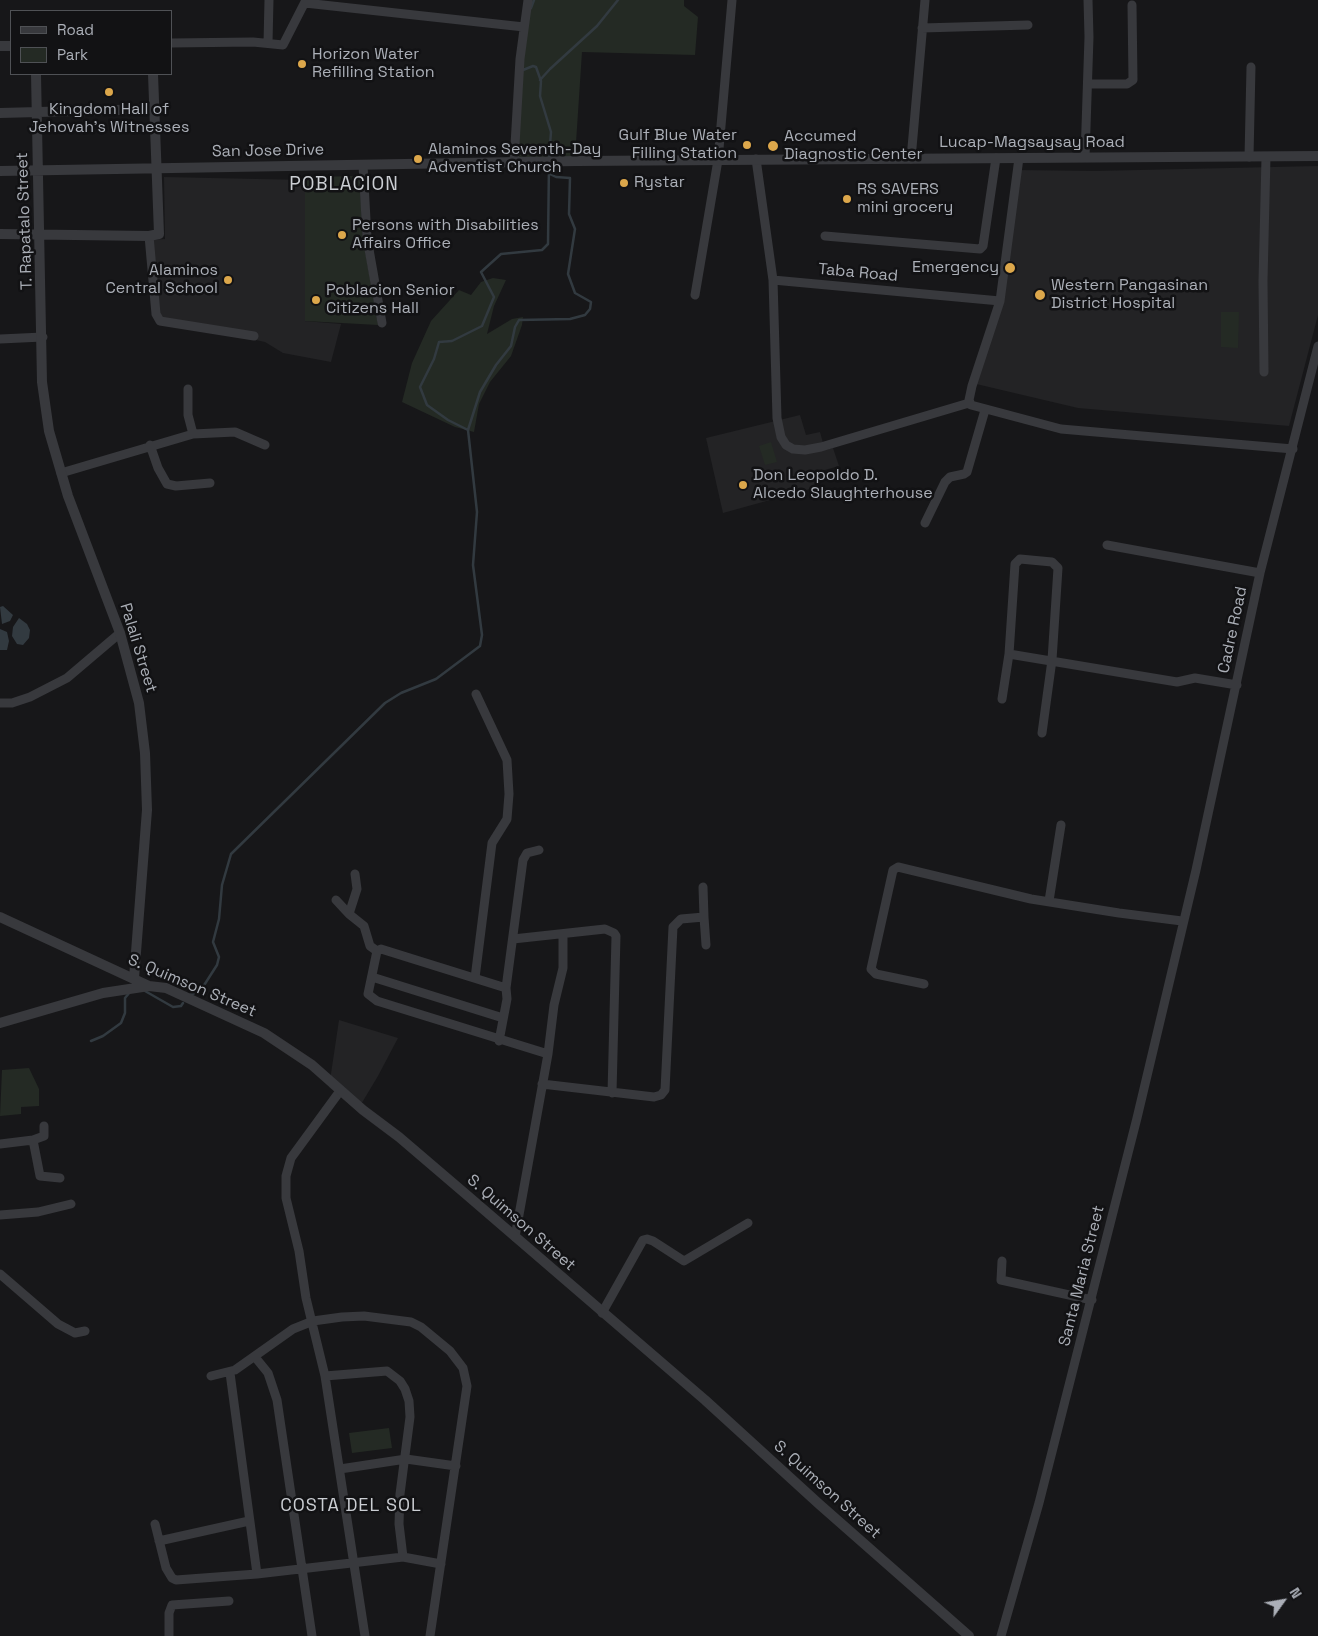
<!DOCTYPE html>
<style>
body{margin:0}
#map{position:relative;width:1318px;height:1636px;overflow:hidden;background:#171719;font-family:"Space Grotesk",sans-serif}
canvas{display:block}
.legend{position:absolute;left:10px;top:10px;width:162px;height:65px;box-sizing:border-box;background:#121214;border:1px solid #4f5155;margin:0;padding:6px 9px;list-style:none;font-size:15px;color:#abafb7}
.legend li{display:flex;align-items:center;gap:10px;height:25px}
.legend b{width:25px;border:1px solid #4f5155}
.north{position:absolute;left:1258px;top:1576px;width:50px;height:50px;-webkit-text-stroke:4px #121214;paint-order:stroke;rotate:58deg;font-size:14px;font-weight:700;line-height:20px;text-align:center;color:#abafb7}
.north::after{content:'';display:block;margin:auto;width:18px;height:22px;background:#abafb7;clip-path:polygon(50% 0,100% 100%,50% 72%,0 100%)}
</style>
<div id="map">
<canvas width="1318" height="1636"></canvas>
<ul class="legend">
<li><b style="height:6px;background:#38393d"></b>Road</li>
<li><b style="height:14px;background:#242a24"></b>Park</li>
</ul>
<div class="north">N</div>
</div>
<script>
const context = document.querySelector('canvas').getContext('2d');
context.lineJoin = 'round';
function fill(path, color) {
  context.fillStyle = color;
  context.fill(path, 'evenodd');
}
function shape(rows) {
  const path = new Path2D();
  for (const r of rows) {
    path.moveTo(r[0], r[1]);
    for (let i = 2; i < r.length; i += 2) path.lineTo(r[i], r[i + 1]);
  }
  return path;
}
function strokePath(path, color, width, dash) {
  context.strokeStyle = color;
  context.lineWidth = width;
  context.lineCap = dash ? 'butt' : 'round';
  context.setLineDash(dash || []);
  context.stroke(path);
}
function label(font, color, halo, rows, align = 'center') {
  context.font = font + ' "Space Grotesk",sans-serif';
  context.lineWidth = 5;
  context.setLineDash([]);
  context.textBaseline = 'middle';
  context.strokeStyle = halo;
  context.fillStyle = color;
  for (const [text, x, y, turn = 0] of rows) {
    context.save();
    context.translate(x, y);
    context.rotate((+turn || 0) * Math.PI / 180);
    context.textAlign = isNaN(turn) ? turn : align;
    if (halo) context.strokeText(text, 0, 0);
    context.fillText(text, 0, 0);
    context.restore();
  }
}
fill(shape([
 [1318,166,1318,315,1289,426,1078,408,972,383,997,303,1014,170,1095,171],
 [164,177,305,180,305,321,341,324,331,362,283,353,265,342,205,329,160,323,150,240,165,239],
 [800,415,806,435,820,432,825,450,833,448,839,466,814,473,817,487,723,513,706,438],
 [339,1020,398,1038,378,1076,357,1111,329,1087]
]), '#232325');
fill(shape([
 [527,0,684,0,684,6,698,17,695,55,582,52,575,158,513,157],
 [360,176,362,233,378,325,305,321,305,177],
 [493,278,506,280,494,306,487,334,512,319,523,317,522,325,511,356,490,382,479,404,474,432,455,427,402,402,412,363,431,321,459,290,471,295,481,282],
 [1221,312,1239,312,1238,348,1221,347],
 [771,442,777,462,765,465,759,446],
 [29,1068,39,1089,39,1106,21,1107,21,1114,0,1116,2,1070],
 [389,1428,392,1448,352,1453,349,1433]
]), '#242a24');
fill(shape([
 [3,606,13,615,10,621,2,624,0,607],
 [19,618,27,624,30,630,29,638,23,645,17,644,12,636,13,627],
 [0,629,7,632,9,641,7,650,0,650]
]), '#323a40');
strokePath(shape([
 [531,8,534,0],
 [522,67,523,70,533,66,536,67,541,81,540,96,551,132,549,158],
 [540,80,550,69,597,26,618,0],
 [468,430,480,392,496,365,511,346,515,327,519,320,570,319,585,315,590,309,591,302,575,293,568,274,575,229,569,214,570,178,556,177,548,173],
 [145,991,173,1007,181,1006,183,1003],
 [190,995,201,990,217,965,219,957,213,942,219,919,222,885,231,854,385,703,401,693,436,679,480,646,482,635,473,565,477,512,468,430,448,420,427,405,420,387,434,359,439,342,452,341,482,326,494,297,481,272,501,254,542,250,548,244,549,163],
 [91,1041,103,1036,121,1023,125,1013,125,998,130,992]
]), '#323a40', 2.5);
strokePath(shape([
 [305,3,524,27],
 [922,28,1028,25],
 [171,43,253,42,283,45,306,0],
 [268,43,269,0],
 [1088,84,1127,84,1133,80,1132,5],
 [1085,157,1089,37,1088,0],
 [1249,157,1251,67],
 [1019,158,1000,301,972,386,969,400,971,405,1061,429,1293,449],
 [756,159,773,280,777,418,781,437,786,445,793,449,805,450,821,447,969,403],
 [911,159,925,0],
 [514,162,520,59,528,0],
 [363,165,367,238,382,323],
 [149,236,156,314,160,321,254,336],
 [825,236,980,249,983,246,996,158],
 [773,280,1000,301],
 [695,295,718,160,732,0],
 [0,339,43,337],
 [1264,372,1263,281,1266,157],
 [188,389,188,415,193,434],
 [150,445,158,468,167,484,176,486,210,483],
 [61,473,193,434,235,432,265,445],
 [925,523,945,482,950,477,964,474,967,472,985,410],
 [1107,545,1260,573],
 [1009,654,1177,682,1195,678,1237,685],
 [1002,699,1009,654,1015,564,1020,559,1052,562,1058,568,1052,660,1042,733],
 [0,703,12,703,30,697,67,678,120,633],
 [336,900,349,914,364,926,370,946,377,951],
 [1049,901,1061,825],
 [349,914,357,889,355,874],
 [704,917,706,945],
 [513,939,605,929,614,933,616,936,612,1093],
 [372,977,503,1018],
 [475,978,492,843,507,819,509,794,507,760,476,694],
 [924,984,876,974,871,969,893,870,898,867,1031,899,1119,913,1182,921],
 [506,988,381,949,377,951,368,994,377,1001,548,1054],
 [499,1041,507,999,506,988,523,860,527,853,539,850],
 [542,1084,654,1097,661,1095,665,1090,673,927,681,919,704,917,703,887],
 [340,1091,291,1158,286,1176,286,1198,299,1251,306,1298,325,1376,365,1636],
 [33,1140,40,1176,60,1178],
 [0,1144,33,1140,44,1136,44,1126],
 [0,1215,38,1212,71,1204],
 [515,1237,548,1054,554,1005,563,968,563,935],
 [1002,1261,1001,1280,1092,1300],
 [0,1274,58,1324,75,1333,85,1331],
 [602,1313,643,1240,647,1239,653,1241,684,1261,748,1223],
 [255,1357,268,1373,277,1400,312,1636],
 [230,1373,257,1574],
 [211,1376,235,1370,293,1329,313,1321,342,1317,364,1316,411,1322,421,1327,450,1351,463,1368,467,1386,430,1636],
 [325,1376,387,1371,400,1381,405,1389,409,1401,410,1417,400,1494,399,1524,403,1557],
 [340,1469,406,1459,456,1466],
 [155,1524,166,1568,172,1578,176,1580,257,1574,403,1557,441,1564],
 [159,1541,249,1521],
 [169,1636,169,1613,172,1605,229,1601],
 [1001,1636,1039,1503,1137,1118,1196,870,1260,573,1318,346]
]), '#38393d', 9);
strokePath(shape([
 [0,46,11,46],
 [36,74,42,382,49,431,68,496,120,633,139,703,145,753,147,810,134,978],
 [0,113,154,109],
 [0,171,577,161,1318,156],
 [0,234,149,236,159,234,153,74],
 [0,917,149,986,166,988,264,1033,312,1065,363,1110,399,1137,468,1196,705,1400,819,1504,969,1636],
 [0,1023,103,993,149,986]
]), '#38393d', 10);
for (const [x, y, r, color] of [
 [302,64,5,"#dca74b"],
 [109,92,5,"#dca74b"],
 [747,145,5,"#dca74b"],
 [773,146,6,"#dca74b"],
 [418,159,5,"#dca74b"],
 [624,183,5,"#dca74b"],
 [847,199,5,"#dca74b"],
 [342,235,5,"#dca74b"],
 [1010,268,6,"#dca74b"],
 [228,280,5,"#dca74b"],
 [1040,295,6,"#dca74b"],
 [316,300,5,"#dca74b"],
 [743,485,5,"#dca74b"]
]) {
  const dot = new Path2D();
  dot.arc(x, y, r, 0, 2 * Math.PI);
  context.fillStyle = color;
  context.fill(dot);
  strokePath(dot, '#121214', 2);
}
label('16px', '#abafb7', '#121214', [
 ["Horizon Water",312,55],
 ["Refilling Station",312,73],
 ["Kingdom Hall of",109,110,"center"],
 ["Jehovah's Witnesses",109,128,"center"],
 ["Gulf Blue Water",737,136,"right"],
 ["Filling Station",737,154,"right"],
 ["Accumed",784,137],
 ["Diagnostic Center",784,155],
 ["Alaminos Seventh-Day",428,150],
 ["Adventist Church",428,168],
 ["Rystar",634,183],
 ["RS SAVERS",857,190],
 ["mini grocery",857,208],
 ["Persons with Disabilities",352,226],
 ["Affairs Office",352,244],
 ["Emergency",999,268,"right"],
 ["Alaminos",218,271,"right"],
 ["Central School",218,289,"right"],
 ["Western Pangasinan",1051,286],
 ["District Hospital",1051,304],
 ["Poblacion Senior",326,291],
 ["Citizens Hall",326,309],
 ["Don Leopoldo D.",753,476],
 ["Alcedo Slaughterhouse",753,494]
], 'left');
label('16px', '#abafb7', '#121214', [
 ["Lucap-Magsaysay Road",1032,143],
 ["San Jose Drive",268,151,-1],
 ["T. Rapatalo Street",25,221,-92],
 ["Taba Road",858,273,5],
 ["Cadre Road",1233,630,-78],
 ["Palali Street",138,648,73],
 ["S. Quimson Street",192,986,23],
 ["S. Quimson Street",521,1223,41],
 ["Santa Maria Street",1082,1276,-76],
 ["S. Quimson Street",827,1490,42]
]);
context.letterSpacing = '1px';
label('18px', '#cbced3', '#121214', [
 ["COSTA DEL SOL",351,1506]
]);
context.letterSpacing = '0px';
context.letterSpacing = '1px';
label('19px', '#cbced3', '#121214', [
 ["POBLACION",344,185]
]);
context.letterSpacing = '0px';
</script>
